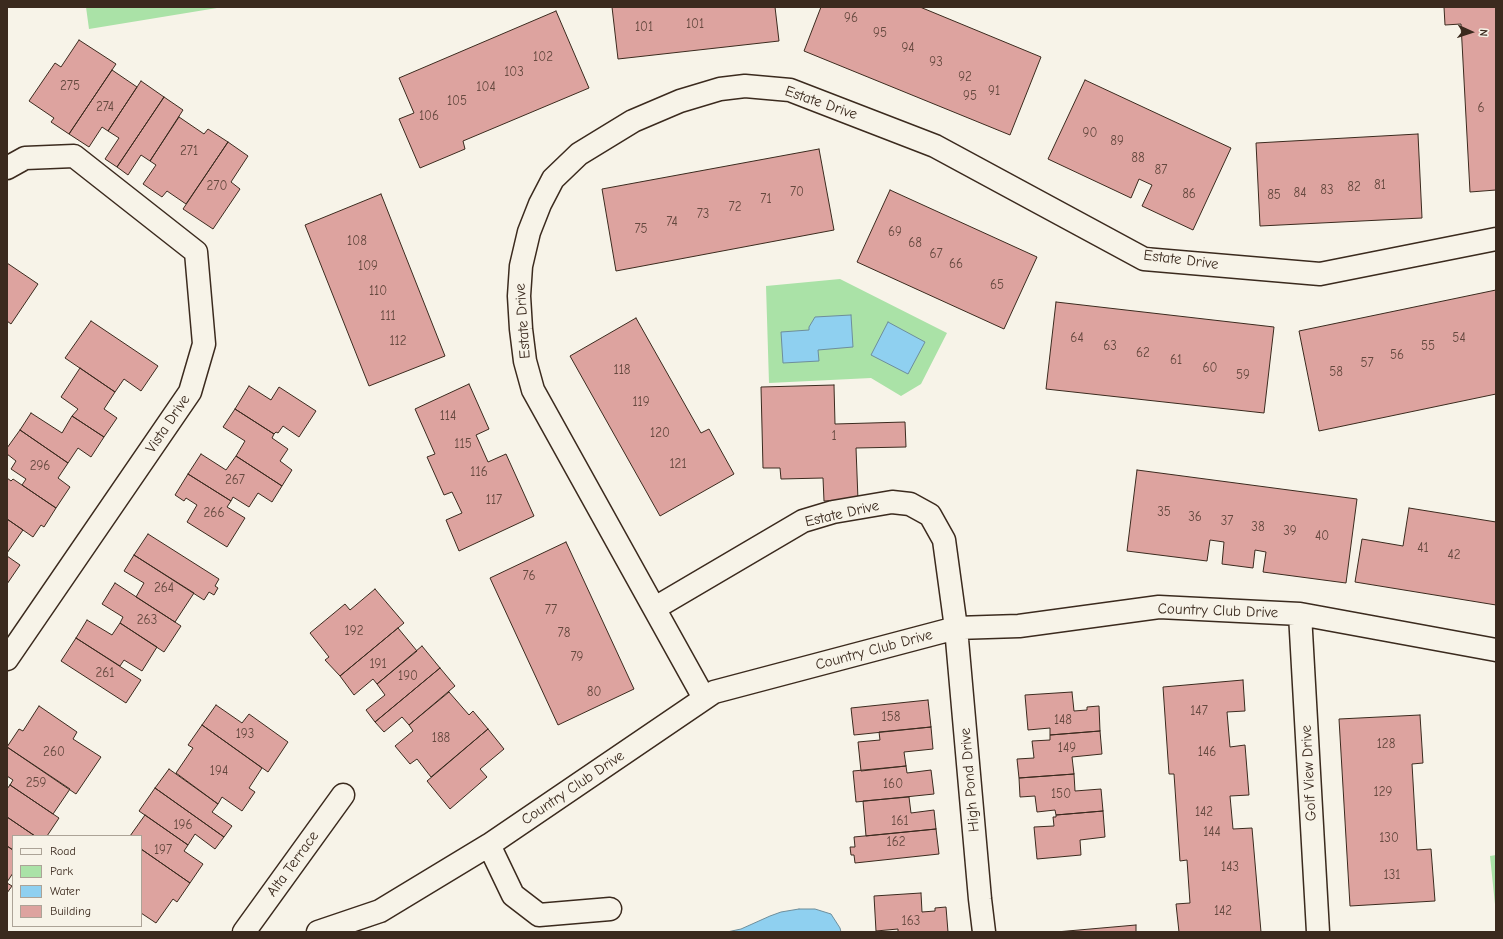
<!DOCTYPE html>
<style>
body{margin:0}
#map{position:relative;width:1503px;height:939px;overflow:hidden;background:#f7f3e8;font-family:"Comic Neue",sans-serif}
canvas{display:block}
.frame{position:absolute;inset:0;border:8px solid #3b2a1e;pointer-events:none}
.legend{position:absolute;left:12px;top:835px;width:130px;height:92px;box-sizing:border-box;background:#f7f3e8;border:1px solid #aca397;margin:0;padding:5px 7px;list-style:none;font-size:12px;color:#3b2a1e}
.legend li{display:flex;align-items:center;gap:8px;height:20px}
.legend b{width:20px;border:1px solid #aca397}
.north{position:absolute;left:1451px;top:12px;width:40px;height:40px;-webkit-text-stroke:3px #f7f3e8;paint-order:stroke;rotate:93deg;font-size:11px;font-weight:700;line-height:16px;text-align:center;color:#3b2a1e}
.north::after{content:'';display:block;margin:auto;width:14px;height:18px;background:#3b2a1e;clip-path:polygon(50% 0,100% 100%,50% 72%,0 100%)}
</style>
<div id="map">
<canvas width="1503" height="939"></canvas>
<div class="frame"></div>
<ul class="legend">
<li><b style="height:5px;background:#f7f3e8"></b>Road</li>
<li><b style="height:11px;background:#aae2a7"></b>Park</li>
<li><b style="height:11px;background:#8fd0f0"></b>Water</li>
<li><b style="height:11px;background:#dda39f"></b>Building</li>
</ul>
<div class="north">N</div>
</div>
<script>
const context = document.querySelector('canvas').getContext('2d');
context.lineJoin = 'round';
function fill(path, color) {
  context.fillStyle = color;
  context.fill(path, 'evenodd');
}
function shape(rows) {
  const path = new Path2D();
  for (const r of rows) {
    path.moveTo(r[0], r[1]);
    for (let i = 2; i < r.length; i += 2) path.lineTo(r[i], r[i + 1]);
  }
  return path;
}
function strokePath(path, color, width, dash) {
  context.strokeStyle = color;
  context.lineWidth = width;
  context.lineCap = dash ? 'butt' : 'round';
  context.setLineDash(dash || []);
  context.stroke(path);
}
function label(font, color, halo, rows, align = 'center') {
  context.font = font + ' "Comic Neue",sans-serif';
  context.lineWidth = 3;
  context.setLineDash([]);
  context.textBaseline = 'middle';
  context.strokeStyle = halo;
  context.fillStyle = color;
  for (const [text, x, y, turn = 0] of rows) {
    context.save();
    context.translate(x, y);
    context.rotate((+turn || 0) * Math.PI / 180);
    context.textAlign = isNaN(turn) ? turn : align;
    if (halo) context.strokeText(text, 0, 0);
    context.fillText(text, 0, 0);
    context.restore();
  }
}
fill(shape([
 [86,7,223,7,89,29],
 [840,279,947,333,921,384,901,396,871,378,769,383,766,286],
 [1496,855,1496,914,1490,856]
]), '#aae2a7');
const water = shape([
 [851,315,853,347,818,350,819,361,783,363,781,332,809,330,809,327,815,317,851,315],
 [888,322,925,342,908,374,871,355,888,322],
 [799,909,815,909,831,914,840,928,841,932,727,932,741,929,770,916,781,912,799,909]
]);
fill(water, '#8fd0f0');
strokePath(water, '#6d8e9c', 1);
const building = shape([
 [612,7,775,7,779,41,618,59,612,7],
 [821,7,920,7,1041,57,1010,135,804,51,821,7],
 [1444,7,1496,7,1496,190,1470,192,1461,24,1445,25,1444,7],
 [556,11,589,88,463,141,465,149,420,168,399,119,414,113,399,78,556,11],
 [79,40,116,64,69,134,51,122,54,118,29,101,55,63,61,67,79,40],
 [112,70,137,87,108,131,102,127,89,147,69,134,112,70],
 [1085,80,1231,148,1193,230,1142,206,1152,185,1139,179,1131,198,1048,159,1085,80],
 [141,81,164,97,117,167,105,159,119,138,108,131,141,81],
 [164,97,183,110,150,161,141,155,128,175,117,167,164,97],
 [179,117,204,134,208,129,228,142,186,204,167,191,162,197,143,184,156,165,150,161,179,117],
 [1418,134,1422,218,1260,226,1256,143,1418,134],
 [228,142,248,156,231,182,240,189,213,229,183,209,228,142],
 [819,149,834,230,616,271,602,189,819,149],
 [890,190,1037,257,1004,329,857,262,890,190],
 [381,194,445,356,369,386,305,225,381,194],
 [7,263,38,284,11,324,7,321,7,263],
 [1496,290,1496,394,1319,431,1299,331,1496,290],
 [1056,302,1274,327,1264,413,1046,389,1056,302],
 [636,318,701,433,709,429,734,474,660,516,570,356,636,318],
 [91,321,158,366,141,391,124,379,115,392,65,358,91,321],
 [80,368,115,392,104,409,117,418,104,437,72,416,78,409,61,397,80,368],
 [469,384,489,429,476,435,488,462,506,454,534,516,459,551,446,520,462,513,452,492,444,495,427,457,435,454,415,409,469,384],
 [834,385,835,424,905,422,906,447,856,448,858,500,824,501,823,478,781,479,780,468,763,468,761,387,834,385],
 [249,386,271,400,279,387,316,411,299,437,283,426,278,433,276,432,274,434,235,409,249,386],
 [235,409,274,434,272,438,288,449,280,461,292,470,282,486,236,456,245,441,223,427,235,409],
 [31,413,62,433,72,416,104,437,91,457,78,448,68,463,20,430,31,413],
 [20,430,68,463,58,478,70,487,56,508,22,485,26,479,11,469,16,461,7,454,7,448,20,430],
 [201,454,226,470,236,456,282,486,272,502,258,493,249,507,233,497,231,501,188,474,201,454],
 [1137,470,1357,499,1346,583,1263,572,1266,552,1255,550,1253,568,1222,564,1224,542,1210,540,1207,561,1127,551,1137,470],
 [188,474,231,501,227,507,245,518,227,547,187,522,197,505,186,498,184,501,175,495,188,474],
 [7,478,11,481,13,479,56,508,44,527,41,525,33,537,7,519,7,478],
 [1409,508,1496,522,1496,605,1355,582,1362,539,1403,546,1409,508],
 [7,519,23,530,7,553,7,519],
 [148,534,219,579,215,586,218,588,214,595,209,592,204,600,134,555,148,534],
 [566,542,634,689,558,725,490,578,566,542],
 [134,555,194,593,175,622,136,597,144,583,124,571,134,555],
 [7,556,20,565,7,584,7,556],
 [115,583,181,626,164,652,120,623,123,617,102,604,115,583],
 [375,589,404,623,340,676,325,660,329,657,310,633,345,604,350,610,375,589],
 [87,620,112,635,120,623,157,647,142,671,124,660,120,666,76,638,87,620],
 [398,628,417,651,377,684,373,679,354,695,340,676,398,628],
 [76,638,141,680,126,703,61,661,76,638],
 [422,646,440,668,375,722,366,710,385,695,377,684,422,646],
 [440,668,455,686,409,725,402,717,384,732,375,722,440,668],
 [1243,680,1245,711,1227,712,1230,747,1245,745,1249,795,1230,796,1233,829,1252,828,1261,932,1179,932,1176,904,1190,903,1187,860,1180,861,1174,774,1169,774,1163,687,1243,680],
 [449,692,469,715,473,711,488,729,431,777,417,759,410,764,395,746,413,731,409,725,449,692],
 [1072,692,1074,711,1087,710,1087,707,1099,706,1100,731,1050,735,1050,728,1028,730,1025,695,1072,692],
 [928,700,931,727,854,735,851,708,928,700],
 [216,705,242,723,249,714,288,742,268,772,202,725,216,705],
 [39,706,77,732,73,739,101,757,76,794,7,747,19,729,23,731,39,706],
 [1420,715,1423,763,1412,764,1417,850,1431,849,1435,901,1350,906,1339,719,1420,715],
 [202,725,262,768,249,788,255,792,242,811,222,797,218,804,176,773,193,748,188,745,202,725],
 [931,727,933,749,904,752,906,766,861,771,858,742,880,740,879,732,931,727],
 [488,729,504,749,480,769,487,777,450,809,427,781,488,729],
 [1100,731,1102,754,1072,757,1074,774,1019,778,1017,759,1034,758,1032,741,1050,740,1050,735,1100,731],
 [7,747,70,789,53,814,10,785,13,780,7,776,7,747],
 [906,766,907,773,931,770,934,794,856,802,853,771,906,766],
 [169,769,218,804,212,812,232,826,224,837,155,788,169,769],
 [1074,774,1075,791,1101,789,1103,811,1056,815,1055,810,1037,812,1035,796,1020,797,1019,778,1074,774],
 [10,785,59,818,47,836,35,836,7,817,7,789,10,785],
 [155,788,224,837,215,849,195,834,188,845,139,811,155,788],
 [909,797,911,813,934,810,936,829,866,836,863,801,909,797],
 [1103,811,1105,837,1080,840,1081,855,1037,859,1034,827,1054,826,1053,817,1056,817,1056,815,1103,811],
 [145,815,188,845,184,851,203,864,190,883,141,849,141,836,130,836,145,815],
 [7,817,35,836,13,836,13,850,7,846,7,817],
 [936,829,939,854,855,863,854,855,851,855,850,847,855,847,854,837,936,829],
 [7,846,13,850,13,873,7,882,7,846],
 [141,849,190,883,177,902,173,899,156,923,141,913,141,849],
 [7,883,12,886,7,893,7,883],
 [921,893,922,912,935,911,935,908,946,907,948,932,898,932,898,929,876,931,874,896,921,893],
 [1136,925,1136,932,1056,932,1136,925]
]);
fill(building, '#dda39f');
strokePath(building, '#3b2a1e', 1);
const minor = shape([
 [7,168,25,158,74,156,196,252,204,344,190,392,7,659],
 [655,608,803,521,833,512,892,502,910,504,930,515,944,540,956,628,980,899,984,932],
 [1300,614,1318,932],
 [704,698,533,390,525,361,521,329,519,296,521,266,529,232,540,204,553,179,579,154,633,121,680,101,720,89,745,86,790,90,935,146,1144,259,1320,274,1496,239],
 [489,845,513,895,539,915,610,909],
 [244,932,343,795],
 [318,932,380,911,489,845,714,692,956,628,1019,626,1159,607,1300,614,1496,650]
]);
strokePath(minor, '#3b2a1e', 25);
strokePath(minor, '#f7f3e8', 22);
label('13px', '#64483e', null, [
 ["96",851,18],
 ["101",695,24],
 ["101",644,27],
 ["95",880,33],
 ["94",908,48],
 ["102",543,57],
 ["93",936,62],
 ["103",514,72],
 ["92",965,77],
 ["275",70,86],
 ["104",486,87],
 ["91",994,91],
 ["95",970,96],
 ["105",457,101],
 ["274",105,107],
 ["6",1481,108],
 ["106",429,116],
 ["90",1090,133],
 ["89",1117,141],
 ["271",189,151],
 ["88",1138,158],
 ["87",1161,170],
 ["81",1380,185],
 ["270",217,186],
 ["82",1354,187],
 ["83",1327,190],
 ["70",797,192],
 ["84",1300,193],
 ["86",1189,194],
 ["85",1274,195],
 ["71",766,199],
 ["72",735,207],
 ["73",703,214],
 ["74",672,222],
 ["75",641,229],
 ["69",895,232],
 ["108",357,241],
 ["68",915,243],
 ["67",936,254],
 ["66",956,264],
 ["109",368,266],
 ["65",997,285],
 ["110",378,291],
 ["111",388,316],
 ["64",1077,338],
 ["54",1459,338],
 ["112",398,341],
 ["63",1110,346],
 ["55",1428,346],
 ["62",1143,353],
 ["56",1397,355],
 ["61",1176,360],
 ["57",1367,363],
 ["60",1210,368],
 ["118",622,370],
 ["58",1336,372],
 ["59",1243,375],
 ["119",641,402],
 ["114",448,416],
 ["120",660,433],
 ["1",834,436],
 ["115",463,444],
 ["121",678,464],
 ["296",40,466],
 ["116",479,472],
 ["267",235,480],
 ["117",494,500],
 ["35",1164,512],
 ["266",214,513],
 ["36",1195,517],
 ["37",1227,521],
 ["38",1258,527],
 ["39",1290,531],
 ["40",1322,536],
 ["41",1423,548],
 ["42",1454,555],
 ["76",529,576],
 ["264",164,588],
 ["77",551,610],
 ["263",147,620],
 ["192",354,631],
 ["78",564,633],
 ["79",577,657],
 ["191",378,664],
 ["261",105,673],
 ["190",408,676],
 ["80",594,692],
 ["147",1199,711],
 ["158",891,717],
 ["148",1063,720],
 ["193",245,734],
 ["188",441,738],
 ["128",1386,744],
 ["149",1067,748],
 ["260",54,752],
 ["146",1207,752],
 ["194",219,771],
 ["259",36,783],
 ["160",893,784],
 ["129",1383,792],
 ["150",1061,794],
 ["142",1204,812],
 ["161",900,821],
 ["196",183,825],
 ["144",1212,832],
 ["130",1389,838],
 ["162",896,842],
 ["197",163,850],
 ["143",1230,867],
 ["131",1392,875],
 ["142",1223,911],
 ["163",911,921]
]);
label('15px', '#3b2a1e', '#f7f3e8', [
 ["Estate Drive",821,103,19],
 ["Estate Drive",1181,260,7],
 ["Estate Drive",523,321,-94],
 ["Vista Drive",168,424,-56],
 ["Estate Drive",842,514,-13],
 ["Country Club Drive",1218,611,2],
 ["Country Club Drive",874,650,-15],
 ["Golf View Drive",1309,773,-93],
 ["High Pond Drive",970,780,-95],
 ["Country Club Drive",573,788,-34],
 ["Alta Terrace",293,864,-54]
]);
</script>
